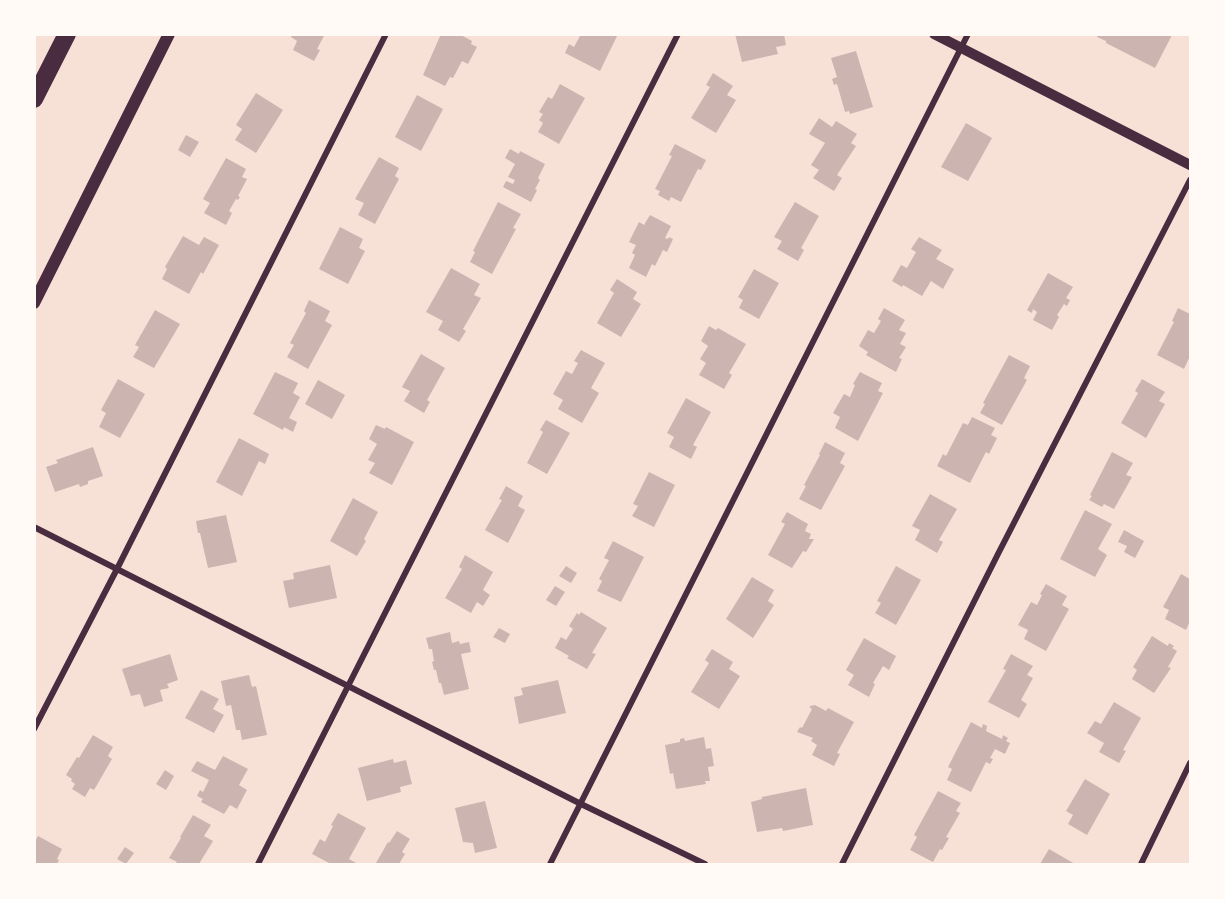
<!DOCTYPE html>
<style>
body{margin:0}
#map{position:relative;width:1225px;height:899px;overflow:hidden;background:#f7e1d7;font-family:Barlow,sans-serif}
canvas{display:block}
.frame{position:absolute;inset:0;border:36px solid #fffaf5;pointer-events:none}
</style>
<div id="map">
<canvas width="1225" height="899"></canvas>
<div class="frame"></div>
</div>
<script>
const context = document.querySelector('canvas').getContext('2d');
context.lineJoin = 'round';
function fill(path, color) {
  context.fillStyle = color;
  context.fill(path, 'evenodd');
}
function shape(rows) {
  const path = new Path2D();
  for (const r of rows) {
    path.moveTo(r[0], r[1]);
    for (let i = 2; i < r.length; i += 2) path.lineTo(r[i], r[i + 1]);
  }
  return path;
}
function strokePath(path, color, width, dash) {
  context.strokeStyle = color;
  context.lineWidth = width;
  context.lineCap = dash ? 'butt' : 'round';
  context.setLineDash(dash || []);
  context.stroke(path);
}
fill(shape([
 [292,34,325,34,317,49,320,50,314,61,293,50,297,41,291,37],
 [441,34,459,34,472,41,471,44,477,47,468,64,462,61,453,78,450,77,445,86,423,75],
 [581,34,618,34,600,71,565,53,569,44,574,47],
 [735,34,784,34,786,45,776,47,778,54,742,62],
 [1098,34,1170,34,1172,35,1155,68,1106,43,1106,41,1097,37],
 [856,51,873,107,850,114,849,111,845,112,837,84,834,85,832,79,837,77,831,58],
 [713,73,733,86,727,95,736,100,716,133,691,118,710,87,706,85],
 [560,84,585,98,559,144,538,132,543,123,539,120,543,114,539,112,548,97,552,99],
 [256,93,283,110,256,153,235,140,242,129,236,125],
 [417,95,443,109,421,151,395,137],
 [819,118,832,127,836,121,857,134,851,143,856,146,837,175,842,178,834,191,813,178,819,170,811,165,825,143,809,134],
 [966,123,992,138,968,181,941,167],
 [186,135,199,142,190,157,178,150],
 [675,144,706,160,701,170,698,169,681,202,671,197,669,201,658,195,660,191,655,189,672,156,669,155],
 [510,149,519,154,520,151,545,164,538,178,540,180,535,189,537,190,531,202,503,187,506,181,513,184,515,180,508,177,515,164,505,158],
 [379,157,399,168,395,176,399,179,375,224,358,215,364,203,355,199],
 [226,158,246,169,242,177,247,179,238,196,240,197,238,200,236,199,229,211,232,213,226,225,204,213,210,203,203,199],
 [498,202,521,214,513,228,516,229,492,274,470,262,475,252,473,251],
 [795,202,819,216,801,248,804,250,798,261,777,249,782,241,774,237],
 [650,215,671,226,665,238,668,239,669,237,673,239,667,252,663,250,655,266,652,264,646,277,629,268,635,255,632,253,636,245,629,242,639,222,644,225],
 [340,227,363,239,359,248,365,251,348,284,319,269],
 [183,236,199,245,204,237,219,245,203,274,201,272,189,294,162,279,167,269,165,267],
 [919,237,942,250,936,259,954,269,943,289,931,281,922,296,903,285,902,287,892,281,901,265,907,268,916,252,911,249],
 [451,268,480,284,474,295,481,298,463,329,466,331,459,342,438,330,443,321,426,312],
 [754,269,779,283,759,319,739,308,743,300,738,297],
 [1048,273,1073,287,1066,298,1070,300,1067,306,1064,304,1057,315,1059,317,1052,330,1033,320,1037,312,1033,309,1032,313,1027,310],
 [617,279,637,292,633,299,641,304,621,337,597,323,614,293,610,290],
 [309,300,330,311,325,321,332,325,308,369,287,357,294,345,290,343,306,313,304,311],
 [884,308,905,320,899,330,906,333,900,344,906,347,899,358,902,359,896,372,866,355,868,352,859,346,868,330,874,333,881,321,878,319],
 [1178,308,1190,314,1190,356,1184,369,1157,355,1174,322,1172,321],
 [155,310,180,324,154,368,133,357,139,347,135,345],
 [709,326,716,330,718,328,746,344,729,373,732,375,724,389,699,375,706,363,700,359,708,346,701,341],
 [581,350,605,363,591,388,599,393,582,423,558,409,563,400,553,394,566,371,572,374,578,363,574,361],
 [421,354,445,368,427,400,430,402,424,413,404,401,410,391,402,387],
 [1009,355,1030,366,1024,378,1027,380,1002,425,980,413,985,404,983,403],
 [275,372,298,383,293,393,300,397,289,418,297,422,293,432,284,427,283,430,253,414],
 [860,372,882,383,878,391,883,393,858,441,835,428,840,417,833,413,844,394,850,397,855,385,853,384],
 [118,379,145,394,120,438,99,427,106,413,101,410],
 [1142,379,1165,392,1159,401,1165,404,1146,438,1121,423,1138,393,1135,391],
 [318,380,345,395,332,419,305,404],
 [686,398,711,412,693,445,697,447,691,459,669,447,674,437,667,433],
 [972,417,995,428,991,435,997,438,989,454,986,452,970,483,937,466,943,454,946,456,963,423,968,425],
 [546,420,570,433,547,474,527,463,543,432,540,430],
 [376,425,385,429,386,427,414,442,392,485,369,473,375,463,368,460,377,444,369,439],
 [239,438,269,454,265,464,259,461,242,496,216,482],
 [825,442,845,453,840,463,845,466,821,510,799,499,806,486,804,485,820,455,819,454],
 [93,447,103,476,88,481,88,484,80,487,79,484,55,492,46,467,58,463,56,460],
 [1112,452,1133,463,1126,475,1132,477,1114,509,1104,504,1102,507,1089,500,1092,496,1090,495],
 [649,472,675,485,654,527,632,516,638,506,633,504],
 [506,486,523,496,518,506,525,510,508,543,485,530,502,500,499,499],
 [930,494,957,509,939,540,943,542,937,553,915,540,920,530,912,526],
 [353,498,378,512,364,539,366,541,357,556,330,541],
 [1085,510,1112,524,1098,549,1107,555,1095,577,1060,559],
 [787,512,808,524,805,531,811,534,809,539,814,539,806,552,803,551,792,568,768,555,785,524,781,522],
 [226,515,237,562,208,568,200,533,198,533,196,521],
 [1124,530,1144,541,1135,558,1124,552,1127,546,1118,542],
 [613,541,644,557,621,602,597,591,602,581,599,579,609,560,604,558],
 [465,555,493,572,483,590,490,595,483,606,477,602,471,613,445,598,462,569,459,567],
 [330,565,337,598,289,608,283,581,294,579,293,573],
 [566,566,577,573,571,583,559,576],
 [896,566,921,580,896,625,875,613,881,603,877,601],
 [1181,574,1190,579,1190,621,1186,630,1165,619,1169,610,1163,607],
 [752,577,774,590,768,601,774,605,753,638,726,619],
 [1046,584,1067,596,1062,605,1069,609,1046,651,1024,639,1028,630,1018,625,1031,602,1037,605,1042,595,1040,594],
 [555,586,565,592,556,606,546,600],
 [581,612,607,628,592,653,596,654,587,669,567,658,569,656,555,648,561,637,566,640,573,629,569,626,577,613,579,615],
 [499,628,510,634,505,643,493,637],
 [450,632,452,643,459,641,460,644,469,642,471,652,461,654,469,689,444,695,441,683,439,683,436,670,434,670,432,662,434,661,432,649,429,649,426,638],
 [1152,636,1168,646,1169,643,1174,646,1172,648,1177,651,1168,667,1171,668,1154,693,1132,679,1137,670,1133,667],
 [864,638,896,656,889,670,883,666,873,683,875,684,869,697,848,685,854,675,846,670],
 [712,649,733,662,729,669,740,676,719,709,691,692,709,663,705,660],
 [170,654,178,680,167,684,169,688,160,690,163,701,144,707,140,694,131,696,122,669],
 [1011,654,1033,666,1027,675,1033,678,1021,700,1027,704,1019,718,988,702,1006,670,1003,669],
 [249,675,252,687,256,686,267,735,242,740,240,730,236,730,231,705,226,706,221,681],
 [558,680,566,713,519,724,514,697,523,695,521,688],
 [201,690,219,699,213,709,224,715,214,733,185,718],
 [1114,702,1141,718,1123,750,1126,751,1119,763,1099,752,1104,743,1087,733,1095,721,1101,724],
 [815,705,826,711,828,708,854,722,837,753,840,754,834,766,812,755,817,745,811,741,813,738,797,732,800,727,802,728,812,709,810,708,810,706],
 [971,722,982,728,983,724,987,726,986,731,1002,739,1003,735,1008,738,1006,741,1010,743,1005,754,995,749,990,758,993,759,990,764,986,762,971,792,947,780,952,769,948,767],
 [93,735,113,747,108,756,112,759,94,790,90,788,85,797,72,789,75,784,71,781,72,779,66,775,77,757,79,758],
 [704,737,706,749,711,748,714,766,708,767,710,781,705,781,706,784,676,789,673,773,670,774,665,745,680,742,680,739,684,738,685,741],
 [223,756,248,769,239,785,247,790,237,809,230,805,224,814,201,802,203,799,197,796,200,790,203,792,209,780,191,771,197,761,215,770],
 [393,759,394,763,406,760,412,784,400,787,401,792,367,801,358,768],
 [165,770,174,776,166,790,156,784],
 [1085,779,1110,794,1087,835,1068,824,1073,815,1066,811],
 [806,788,813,825,783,831,782,828,757,832,751,802,762,799,762,797],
 [938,791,961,803,956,811,960,813,946,837,949,838,942,850,940,849,933,862,910,850,917,837,914,835],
 [485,801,497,848,475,853,473,843,463,842,455,808],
 [338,813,366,828,349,859,356,863,355,864,331,864,312,854,320,839,325,842,333,826,331,825],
 [193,815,211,825,204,836,213,841,199,864,175,864,177,862,169,858,181,838,180,837],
 [397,831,410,839,402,852,405,854,399,864,378,864,376,863,388,842,389,843],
 [38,836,62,849,57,859,59,860,57,864,34,864,34,843],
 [125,847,134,853,126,864,117,859],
 [1049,849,1075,864,1040,864]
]), '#ccb4b1');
strokePath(shape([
 [34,527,581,804,705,864],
 [34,729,117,569,386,34],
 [258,864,678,34],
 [550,864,968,34],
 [842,864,999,552,1190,180],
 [1141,864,1190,763]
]), '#4a2c40', 6);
strokePath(shape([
 [934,34,1190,165]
]), '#4a2c40', 10);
strokePath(shape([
 [34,303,169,34]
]), '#4a2c40', 12);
strokePath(shape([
 [34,99,67,34]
]), '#4a2c40', 18);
</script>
